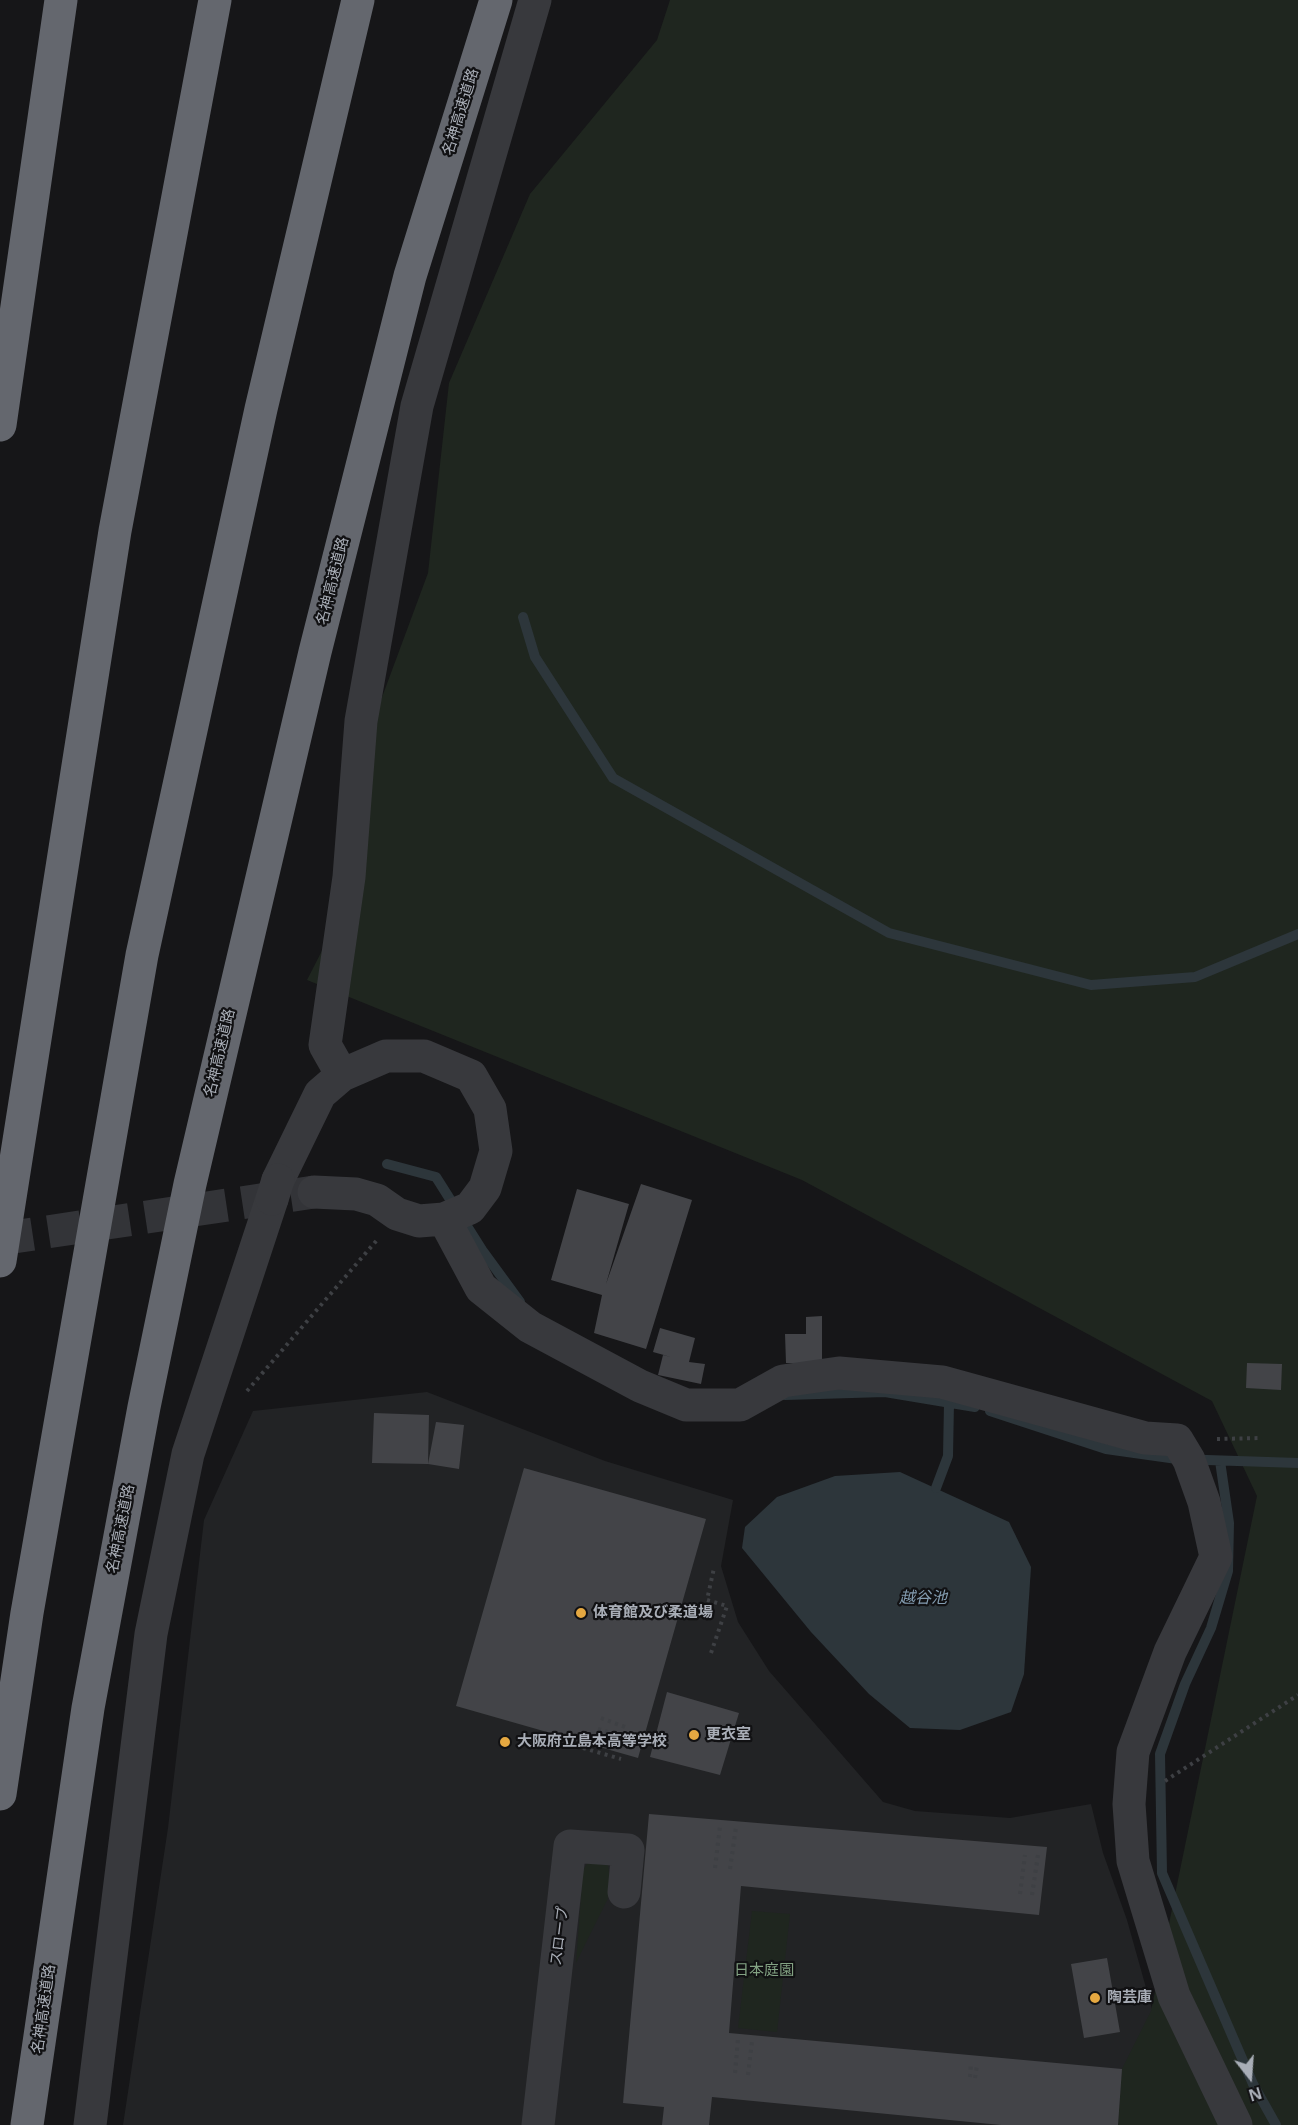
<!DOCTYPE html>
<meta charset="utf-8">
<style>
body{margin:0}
#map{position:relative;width:1298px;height:2125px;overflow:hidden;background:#161618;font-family:"Noto Sans",sans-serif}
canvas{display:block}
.north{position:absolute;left:1220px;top:2047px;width:60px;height:60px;-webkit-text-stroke:4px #111113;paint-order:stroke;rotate:163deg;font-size:16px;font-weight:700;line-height:24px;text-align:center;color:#a9aeb7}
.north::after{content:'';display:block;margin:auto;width:21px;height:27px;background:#a9aeb7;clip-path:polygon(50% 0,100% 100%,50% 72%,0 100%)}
</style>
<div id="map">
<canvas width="1298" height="2125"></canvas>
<div class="north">N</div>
</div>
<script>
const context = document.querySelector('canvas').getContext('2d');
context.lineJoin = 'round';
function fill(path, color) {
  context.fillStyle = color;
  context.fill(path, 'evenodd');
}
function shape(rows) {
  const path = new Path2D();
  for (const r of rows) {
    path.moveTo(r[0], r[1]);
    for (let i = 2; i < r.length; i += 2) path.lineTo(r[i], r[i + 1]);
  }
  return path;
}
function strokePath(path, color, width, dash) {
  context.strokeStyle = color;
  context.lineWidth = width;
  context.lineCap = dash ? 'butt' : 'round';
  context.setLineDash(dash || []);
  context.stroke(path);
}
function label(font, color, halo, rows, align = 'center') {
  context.font = font + ' "Noto Sans","Noto Sans JP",sans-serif';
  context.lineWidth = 4.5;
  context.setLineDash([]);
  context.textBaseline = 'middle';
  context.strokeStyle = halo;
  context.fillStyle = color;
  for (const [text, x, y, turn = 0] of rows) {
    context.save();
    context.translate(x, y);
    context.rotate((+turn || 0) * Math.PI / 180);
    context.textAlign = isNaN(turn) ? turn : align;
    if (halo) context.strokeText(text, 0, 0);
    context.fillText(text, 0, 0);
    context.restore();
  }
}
fill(shape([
 [427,1392,605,1461,733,1500,721,1566,738,1622,769,1671,883,1802,915,1811,1010,1818,1091,1804,1103,1853,1127,1920,1166,2059,1202,2125,123,2125,168,1828,204,1520,253,1411]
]), '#222325');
fill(shape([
 [670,0,1298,0,1298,2125,1118,2125,1122,2069,1151,2011,1257,1496,1212,1401,802,1180,307,980,331,933,351,781,428,573,449,383,530,194,657,40],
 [593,1855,607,1859,612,1890,576,1963,583,1870],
 [752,1911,790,1914,777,2032,738,2028]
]), '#1f261f');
fill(shape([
 [900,1472,1009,1522,1031,1567,1024,1674,1011,1712,960,1730,910,1728,869,1694,811,1632,742,1548,745,1527,777,1497,835,1476]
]), '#2d363b');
strokePath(shape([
 [523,617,535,657,613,778,889,933,1091,985,1195,977,1298,934],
 [387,1164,436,1177,482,1250,520,1302],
 [785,1395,885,1392,975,1407],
 [990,1411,1106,1449,1177,1459,1298,1463],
 [1220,1461,1229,1523,1228,1571,1211,1628,1185,1684,1160,1754,1162,1873,1253,2084,1276,2125],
 [936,1488,948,1456,949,1403]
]), '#2d363b', 10);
fill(shape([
 [641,1184,692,1200,646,1349,594,1333,602,1295,551,1280,577,1189,629,1204,606,1284],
 [822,1316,822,1363,786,1363,785,1334,806,1334,806,1317],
 [660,1328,695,1338,689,1362,705,1364,701,1384,658,1375,663,1355,671,1357,653,1352],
 [1247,1363,1282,1364,1281,1390,1246,1388],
 [374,1413,429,1415,428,1464,372,1463],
 [436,1422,464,1425,459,1469,428,1464],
 [524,1468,706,1519,638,1758,456,1706],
 [667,1692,739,1713,720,1775,650,1757],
 [649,1814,1047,1847,1039,1915,741,1886,729,2033,1122,2069,1118,2125,1001,2125,712,2097,709,2125,662,2125,664,2107,623,2103],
 [1107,1958,1120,2032,1084,2038,1071,1964]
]), '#434448');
strokePath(shape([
 [0,1239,314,1192]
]), '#333438', 33, [33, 16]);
strokePath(shape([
 [247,1391,377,1240],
 [1217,1439,1262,1438],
 [711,1653,727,1606,707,1600,714,1568],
 [601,1718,625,1727],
 [598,1729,624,1737],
 [583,1748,621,1759],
 [1165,1781,1298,1695],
 [715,1868,720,1826],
 [730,1869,736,1827],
 [1020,1894,1025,1855],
 [1032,1895,1038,1855],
 [735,2073,738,2039],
 [748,2075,752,2041],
 [970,2077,971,2063],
 [975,2078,977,2065]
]), '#3e4044', 4, [3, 4.5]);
strokePath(shape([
 [342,1075,325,1045,349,877,361,721,417,406,535,0],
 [278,1180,320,1094,342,1075,386,1056,424,1056,471,1076,490,1109,496,1151,485,1188,470,1208,444,1219,419,1221,397,1214,377,1200,356,1194,314,1192],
 [444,1219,481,1288,530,1327,640,1386,686,1405,740,1405,783,1381,839,1373,942,1382,1145,1438,1177,1440,1189,1460,1204,1502,1216,1557,1170,1652,1133,1752,1129,1804,1133,1861,1174,1996,1236,2125],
 [90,2125,151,1634,188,1454,272,1199],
 [538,2125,570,1846,628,1850,624,1892]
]), '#38393d', 33);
strokePath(shape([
 [0,425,61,0],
 [0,1261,115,531,215,0],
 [0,1794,27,1613,142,955,261,409,358,0],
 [27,2125,88,1708,144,1407,190,1184,315,652,410,276,496,0]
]), '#64676e', 33);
strokePath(shape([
 [272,1199,278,1180]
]), '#38393d', 33);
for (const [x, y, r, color] of [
 [581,1613,6,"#e5a841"],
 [694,1735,6,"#e5a841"],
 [505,1742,6,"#e5a841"],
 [1095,1998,6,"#e5a841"]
]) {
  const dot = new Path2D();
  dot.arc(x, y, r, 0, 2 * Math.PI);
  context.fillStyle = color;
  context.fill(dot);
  strokePath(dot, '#111113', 2);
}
label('15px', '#a9aeb7', '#111113', [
 ["名神高速道路",461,112,-73],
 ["名神高速道路",333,581,-76],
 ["名神高速道路",220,1053,-77],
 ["名神高速道路",121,1529,-79],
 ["スロープ",560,1936,-83],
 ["名神高速道路",44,2009,-82]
]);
label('bold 15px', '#a9aeb7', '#111113', [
 ["体育館及び柔道場",593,1613],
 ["更衣室",706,1735],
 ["大阪府立島本高等学校",517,1742],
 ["陶芸庫",1107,1998]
], 'left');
label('15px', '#82a182', '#111113', [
 ["日本庭園",764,1971]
]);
label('italic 16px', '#839cb0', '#111113', [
 ["越谷池",923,1598]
]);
</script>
